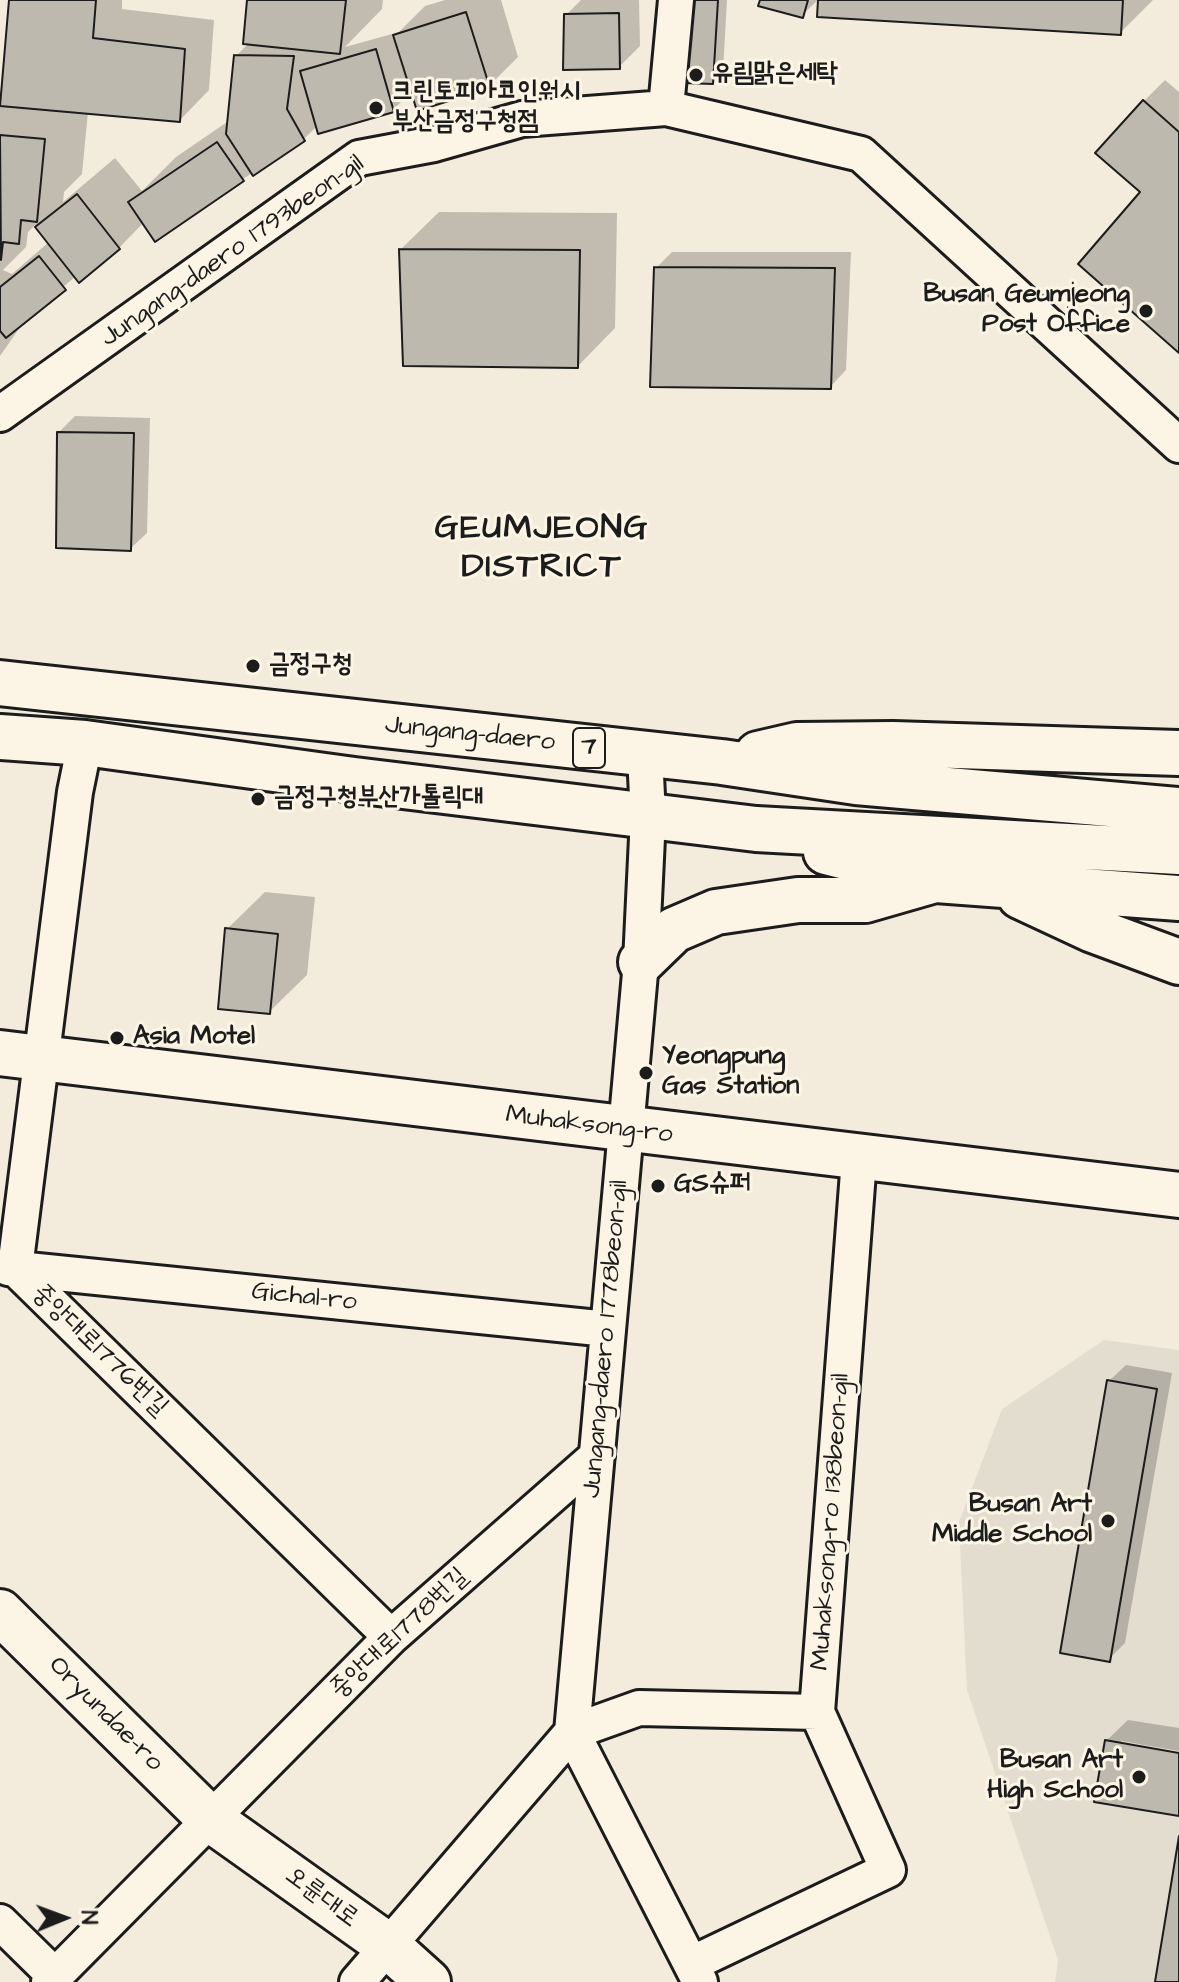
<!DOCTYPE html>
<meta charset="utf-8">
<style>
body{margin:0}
#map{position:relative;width:1179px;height:1982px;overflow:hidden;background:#f3ecdd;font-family:"Architects Daughter",sans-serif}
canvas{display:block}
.north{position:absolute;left:24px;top:1878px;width:80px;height:80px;-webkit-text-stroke:6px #fcf5e5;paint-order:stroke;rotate:89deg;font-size:22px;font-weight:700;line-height:32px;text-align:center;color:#1c1c1c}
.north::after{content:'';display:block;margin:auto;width:28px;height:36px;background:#1c1c1c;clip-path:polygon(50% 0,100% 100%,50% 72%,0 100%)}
</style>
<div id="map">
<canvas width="1179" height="1982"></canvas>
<div class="north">N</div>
</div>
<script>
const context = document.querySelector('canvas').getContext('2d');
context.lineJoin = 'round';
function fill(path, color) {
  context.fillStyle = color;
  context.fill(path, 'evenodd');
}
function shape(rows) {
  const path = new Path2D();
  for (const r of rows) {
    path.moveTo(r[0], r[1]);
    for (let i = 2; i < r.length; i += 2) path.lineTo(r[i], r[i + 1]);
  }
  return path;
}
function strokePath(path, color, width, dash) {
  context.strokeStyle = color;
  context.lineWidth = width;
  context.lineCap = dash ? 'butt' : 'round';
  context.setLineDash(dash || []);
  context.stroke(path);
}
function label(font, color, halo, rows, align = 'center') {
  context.font = font + ' "Architects Daughter","Poor Story",sans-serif';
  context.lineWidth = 6;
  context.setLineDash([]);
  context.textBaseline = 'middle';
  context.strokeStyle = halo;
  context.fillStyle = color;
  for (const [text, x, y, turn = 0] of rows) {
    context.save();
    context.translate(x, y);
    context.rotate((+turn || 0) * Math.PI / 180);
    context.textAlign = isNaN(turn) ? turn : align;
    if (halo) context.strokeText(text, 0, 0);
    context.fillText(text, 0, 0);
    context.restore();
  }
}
fill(shape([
 [1104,1340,1179,1350,1179,1982,1055,1982,1058,1960,967,1690,959,1522,1002,1409]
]), '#e3ddcf');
fill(shape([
 [11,0,122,0,122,9,214,20,209,90,180,120,88,112,82,174,64,192,63,202,115,158,142,191,176,157,230,120,236,56,249,43,249,0,383,0,382,9,345,47,392,34,393,38,425,6,445,0,501,0,518,57,489,86,406,80,409,94,393,110,317,126,304,139,243,179,144,222,119,248,76,276,25,320,0,356,0,96],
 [35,225,49,242,12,274,3,270,26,247,28,232],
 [581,0,639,0,640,46,619,67,566,15],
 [688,0,727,0,723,71,713,82],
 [762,0,818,0,802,15],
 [820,0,1153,0,1120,33],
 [1165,80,1179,92,1179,350,1143,192,1144,101],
 [439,212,617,213,615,328,578,366,401,249],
 [672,252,851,252,846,370,830,387,656,268],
 [75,416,150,418,147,533,130,549,59,432],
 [265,892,315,897,307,975,269,1012,227,929],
 [1126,1365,1172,1373,1125,1643,1109,1659,1109,1381],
 [1128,1720,1179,1728,1179,1751,1121,1741,1121,1745,1179,1755,1179,1814,1106,1741]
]), '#0003');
const building = shape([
 [9,0,96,0,93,38,185,49,180,122,0,106,9,0],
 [247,0,346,0,340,54,243,44,247,0],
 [686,0,718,0,713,84,682,83,686,0],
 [760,0,808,0,803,18,758,6,760,0],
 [818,0,1123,0,1121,35,817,17,818,0],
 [466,12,490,88,417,111,393,35,466,12],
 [619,13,620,69,563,70,564,14,619,13],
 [376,49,394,112,318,134,300,71,376,49],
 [234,55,294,56,287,109,305,141,253,176,226,134,234,55],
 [1143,100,1179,132,1179,353,1078,264,1140,192,1095,153,1143,100],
 [0,135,45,139,37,222,21,220,19,244,3,242,1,260,0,135],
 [217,142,244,181,155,242,128,202,217,142],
 [77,194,120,249,79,283,35,227,77,194],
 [399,249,580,250,578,368,403,366,399,249],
 [39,256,66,290,6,338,0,331,0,287,39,256],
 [654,267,835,268,831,389,650,387,654,267],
 [57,432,134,433,131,551,56,548,57,432],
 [225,928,278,934,270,1014,218,1009,225,928],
 [1107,1380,1157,1389,1110,1662,1060,1653,1107,1380],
 [1105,1740,1179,1753,1179,1816,1094,1802,1105,1740],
 [1179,1836,1179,1982,1155,1982,1179,1836]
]);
fill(building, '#beb9ae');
strokePath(building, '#1c1c1c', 2);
const street = shape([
 [666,108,676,0],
 [0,414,359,158,434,144,522,119,666,108,861,154,1179,445],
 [85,743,75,792,15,1268,391,1637],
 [645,754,648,817,641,962,572,1732,700,1982],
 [8,1268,608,1329],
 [0,1922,55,1976],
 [691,1964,888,1870,817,1712,859,1159],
 [49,1982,391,1637,597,1456],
 [357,1982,572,1732,639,1708,817,1712]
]);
const secondary = shape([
 [0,1053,1179,1195],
 [0,1612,210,1819,387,1945,428,1982]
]);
const primary = shape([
 [0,683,722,762,856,782,1179,810],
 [0,737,85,743,354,780,756,829,1179,852],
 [758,754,797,745,893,744,1179,753],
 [826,852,936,880,1179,898],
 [1020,896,1093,930,1179,962],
 [641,962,674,930,716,912,798,900,865,900,931,881]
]);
strokePath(street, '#1c1c1c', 40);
strokePath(secondary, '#1c1c1c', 50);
strokePath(primary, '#1c1c1c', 50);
strokePath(street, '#fcf5e5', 34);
strokePath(secondary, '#fcf5e5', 44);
strokePath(primary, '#fcf5e5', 44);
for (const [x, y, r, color] of [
 [696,75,8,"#1c1c1c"],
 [376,108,8,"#1c1c1c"],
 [1146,311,8,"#1c1c1c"],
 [253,666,8,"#1c1c1c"],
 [258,799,8,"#1c1c1c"],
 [117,1038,8,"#1c1c1c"],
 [646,1073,8,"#1c1c1c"],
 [658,1186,8,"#1c1c1c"],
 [1108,1521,8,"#1c1c1c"],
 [1139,1777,8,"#1c1c1c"]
]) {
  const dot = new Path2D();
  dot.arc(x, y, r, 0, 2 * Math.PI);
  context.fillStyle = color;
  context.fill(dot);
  strokePath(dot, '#fcf5e5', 3);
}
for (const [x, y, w] of [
 [589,748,32]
]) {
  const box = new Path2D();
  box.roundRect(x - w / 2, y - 20, w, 40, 6);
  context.fillStyle = '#fcf5e5';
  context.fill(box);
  strokePath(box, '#1c1c1c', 2);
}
label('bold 24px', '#1c1c1c', null, [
 ["7",589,748]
]);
label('bold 26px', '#1c1c1c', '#fcf5e5', [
 ["유림맑은세탁",712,75],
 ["크린토피아코인워시",392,93],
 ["부산금정구청점",392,123],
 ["Busan Geumjeong",1130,296,"right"],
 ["Post Office",1130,326,"right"],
 ["금정구청",269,666],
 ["금정구청부산가톨릭대",274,799],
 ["Asia Motel",133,1038],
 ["Yeongpung",662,1058],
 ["Gas Station",662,1088],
 ["GS슈퍼",674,1186],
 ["Busan Art",1092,1506,"right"],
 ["Middle School",1092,1536,"right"],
 ["Busan Art",1123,1762,"right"],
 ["High School",1123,1792,"right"]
], 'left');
label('26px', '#1c1c1c', '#fcf5e5', [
 ["Jungang-daero 1793beon-gil",233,252,-35],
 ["Jungang-daero",470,735,6],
 ["Muhaksong-ro",589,1126,7],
 ["Gichal-ro",304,1298,6],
 ["Jungang-daero 1778beon-gil",607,1339,-85],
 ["중앙대로1776번길",99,1351,44],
 ["Muhaksong-ro 138beon-gil",832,1522,-86],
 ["중앙대로1778번길",400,1634,-43],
 ["Oryundae-ro",105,1715,45],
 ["오륜대로",321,1898,36]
]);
context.letterSpacing = '2px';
label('bold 34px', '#1c1c1c', '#fcf5e5', [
 ["GEUMJEONG",542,530],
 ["DISTRICT",542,569]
]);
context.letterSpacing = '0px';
</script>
